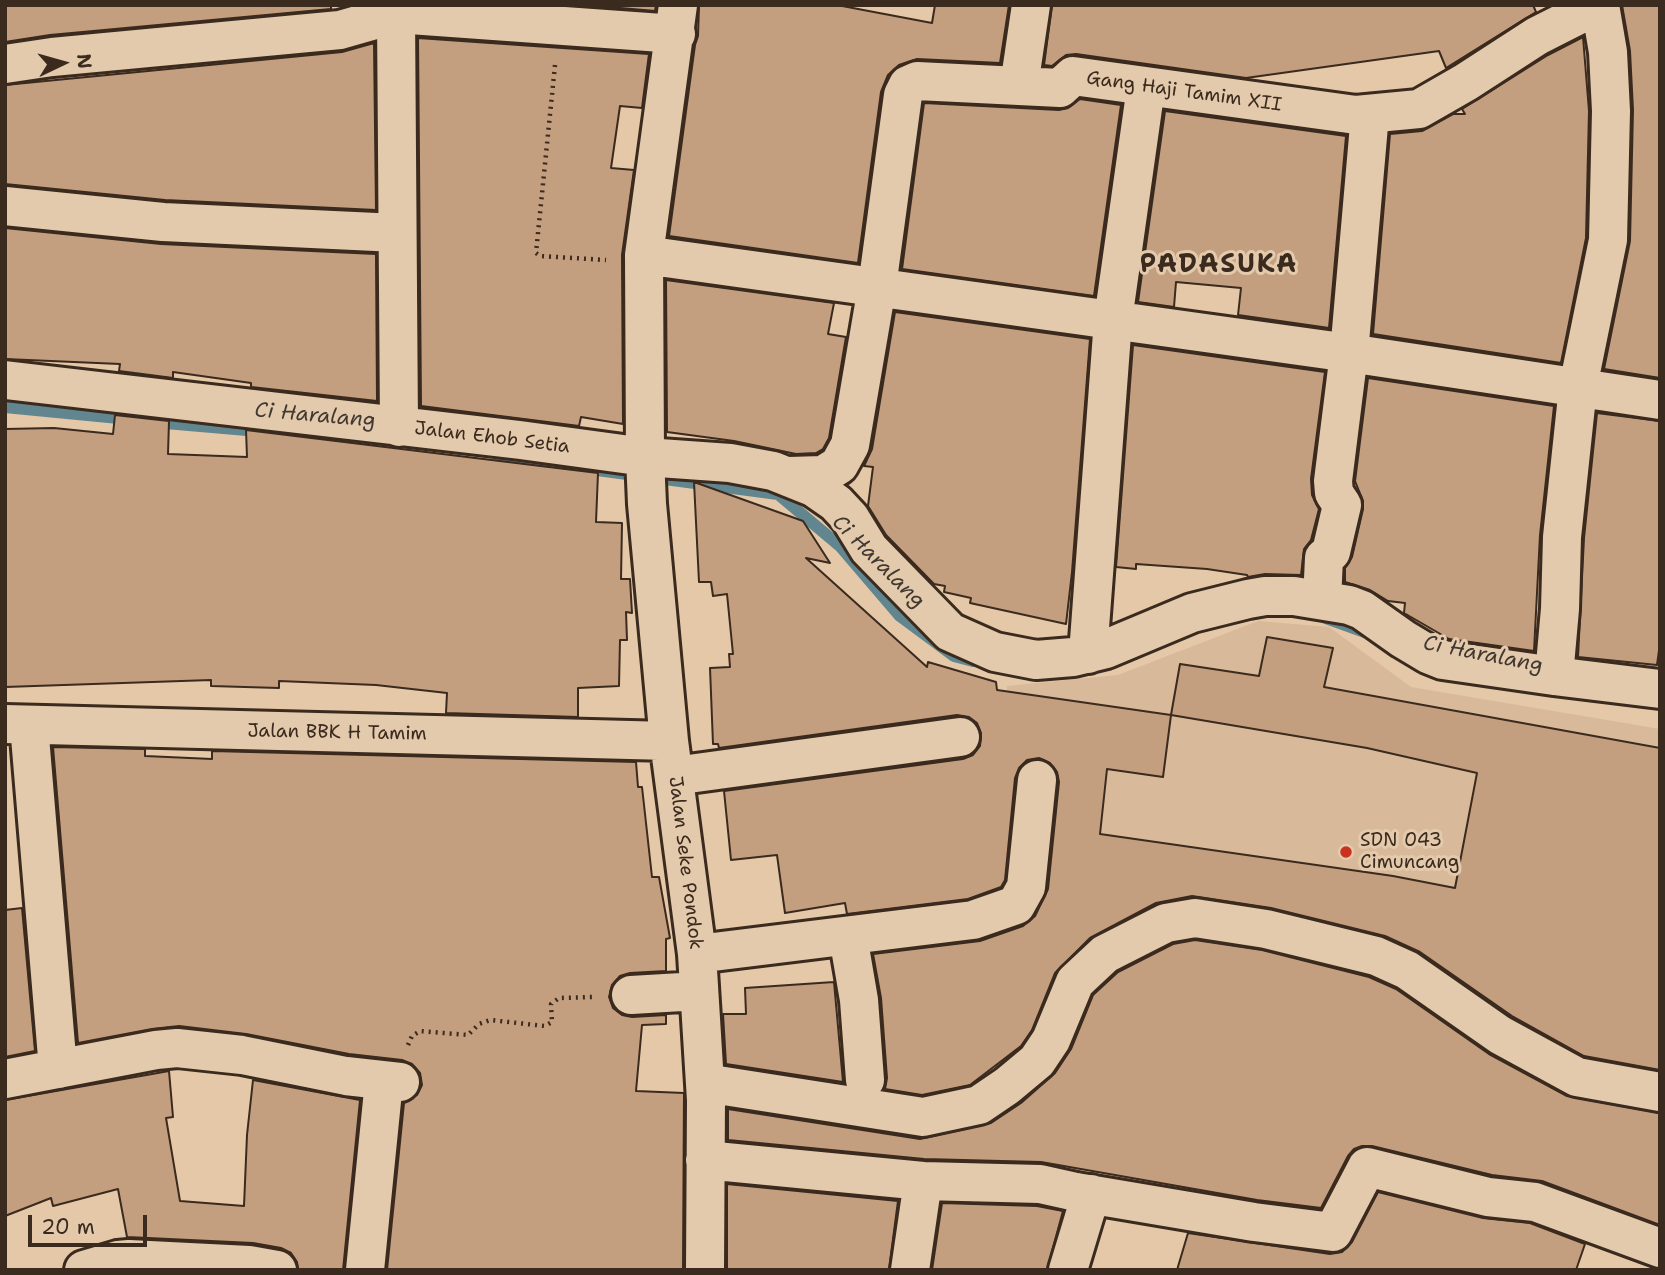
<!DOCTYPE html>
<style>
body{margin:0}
#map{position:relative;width:1665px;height:1275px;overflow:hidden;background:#e5c8a8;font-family:"Shantell Sans",sans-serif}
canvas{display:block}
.frame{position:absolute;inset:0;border:7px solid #3b2a1e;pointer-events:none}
.north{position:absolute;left:28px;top:28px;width:70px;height:70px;-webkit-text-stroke:5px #e4caac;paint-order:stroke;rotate:85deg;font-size:19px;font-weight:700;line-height:28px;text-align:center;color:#3b2a1e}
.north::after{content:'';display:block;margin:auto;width:24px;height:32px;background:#3b2a1e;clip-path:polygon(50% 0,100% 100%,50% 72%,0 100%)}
.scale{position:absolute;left:28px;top:1215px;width:119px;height:32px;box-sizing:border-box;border:4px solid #3b2a1e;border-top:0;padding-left:9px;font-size:21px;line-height:24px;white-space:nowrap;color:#3b2a1e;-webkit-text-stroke:5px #e4caac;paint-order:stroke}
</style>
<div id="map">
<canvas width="1665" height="1275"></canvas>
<div class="frame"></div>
<div class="north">N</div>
<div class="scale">20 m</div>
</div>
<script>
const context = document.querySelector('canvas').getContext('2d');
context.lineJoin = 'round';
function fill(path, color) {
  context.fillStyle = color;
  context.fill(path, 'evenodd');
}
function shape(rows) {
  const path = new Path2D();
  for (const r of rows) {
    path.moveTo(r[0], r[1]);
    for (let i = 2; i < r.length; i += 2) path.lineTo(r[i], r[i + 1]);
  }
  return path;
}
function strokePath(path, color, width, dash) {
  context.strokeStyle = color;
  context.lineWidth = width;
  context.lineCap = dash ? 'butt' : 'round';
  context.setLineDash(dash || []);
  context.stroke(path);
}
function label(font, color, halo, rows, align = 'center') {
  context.font = font + ' "Shantell Sans",sans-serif';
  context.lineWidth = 6;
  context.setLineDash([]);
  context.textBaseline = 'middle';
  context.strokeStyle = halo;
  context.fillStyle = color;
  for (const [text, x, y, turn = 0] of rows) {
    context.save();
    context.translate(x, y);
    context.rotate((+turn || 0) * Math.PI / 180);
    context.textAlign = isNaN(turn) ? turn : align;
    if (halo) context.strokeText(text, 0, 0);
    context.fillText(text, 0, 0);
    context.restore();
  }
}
fill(shape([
 [1258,621,1329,627,1411,687,1660,729,1660,1081,1598,1068,1474,1007,1192,910,1090,933,1026,936,1038,794,1005,772,1007,686,1118,675]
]), '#d8b999');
strokePath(shape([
 [5,407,129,419],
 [154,422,328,437],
 [499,457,778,494,841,547,900,616,954,656,973,661],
 [1326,618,1365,632]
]), '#61868f', 12);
const building = shape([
 [5,5,331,5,331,9,50,35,5,42,5,5],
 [609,5,656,5,655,11,609,7,609,5],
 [699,5,837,5,932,23,935,5,1009,5,1000,63,917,59,899,65,888,75,881,92,858,263,669,236,695,45,698,36,699,5],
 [1052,5,1533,5,1536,12,1446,68,1439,51,1246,78,1076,54,1066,55,1052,66,1044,65,1052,5],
 [1622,5,1660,5,1660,378,1604,369,1630,241,1633,110,1630,51,1622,5],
 [1583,37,1589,111,1586,238,1561,363,1373,334,1390,134,1422,131,1453,114,1465,114,1462,109,1548,55,1583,37],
 [418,38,649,54,642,108,620,106,611,168,634,170,622,255,623,424,581,417,579,426,421,406,418,38],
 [374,43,376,210,165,200,5,184,5,85,342,52,374,43],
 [1080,99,1121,105,1094,296,902,269,924,103,1059,110,1068,108,1080,99],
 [1165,111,1346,136,1329,328,1238,315,1241,288,1176,282,1174,307,1138,302,1165,111],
 [5,228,161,244,376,254,377,401,251,387,251,383,173,372,173,378,119,371,120,364,5,359,5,228],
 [666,280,834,303,828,334,846,337,829,438,823,449,816,453,796,454,734,441,667,432,666,280],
 [895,312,1090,339,1072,572,1066,624,970,603,971,598,944,592,945,586,934,584,886,535,868,506,873,467,864,466,872,449,895,312],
 [1133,345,1325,372,1311,479,1312,495,1319,509,1311,540,1304,549,1301,575,1265,574,1248,577,1247,575,1207,569,1136,564,1136,569,1116,567,1133,345],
 [1368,378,1554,406,1540,535,1534,651,1449,639,1404,613,1405,603,1388,601,1370,590,1345,582,1345,568,1352,557,1363,509,1363,501,1355,481,1368,378],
 [1597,413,1660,421,1660,643,1657,665,1578,657,1584,538,1597,413],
 [115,415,169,421,168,454,247,457,246,430,598,473,596,522,622,523,621,579,630,579,632,613,626,612,627,640,620,640,619,686,578,688,578,717,446,713,447,693,376,685,279,681,279,688,211,686,211,680,5,687,5,429,54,428,113,434,115,415],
 [694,482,803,521,830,563,806,558,927,667,928,662,996,682,997,690,1171,715,1180,664,1259,676,1267,637,1333,648,1324,687,1660,748,1660,1070,1584,1056,1512,1016,1420,952,1385,936,1271,908,1192,896,1156,903,1090,938,1055,973,1032,1030,1021,1046,970,1085,922,1095,885,1089,887,1078,881,998,873,954,980,941,1023,926,1035,916,1048,889,1059,782,1057,772,1050,763,1039,758,1027,760,1019,768,1015,778,1005,880,1001,887,968,899,847,914,845,903,785,913,777,855,731,860,724,791,963,759,973,755,980,746,981,733,977,723,969,717,957,715,719,748,718,744,713,744,710,668,730,667,729,654,733,654,727,594,713,596,711,582,699,582,694,482],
 [1171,715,1367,748,1477,773,1455,888,1393,876,1100,834,1107,769,1163,777,1171,715],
 [53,747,145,749,145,756,212,759,212,751,636,762,638,787,642,787,652,877,659,877,670,938,666,939,666,971,630,973,620,976,612,985,609,997,613,1008,622,1015,632,1017,666,1015,666,1024,642,1025,636,1091,684,1093,683,1270,387,1270,404,1103,417,1095,422,1085,420,1073,412,1064,402,1060,349,1054,246,1034,179,1026,152,1029,78,1043,53,747],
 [22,908,35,1051,5,1057,5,910,22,908],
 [1195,940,1262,950,1369,977,1396,989,1489,1054,1567,1096,1660,1113,1660,1225,1542,1181,1492,1175,1372,1146,1362,1146,1354,1149,1348,1156,1321,1208,1257,1200,1041,1162,924,1159,728,1140,728,1109,920,1139,991,1123,1021,1103,1055,1073,1071,1049,1093,995,1118,972,1173,944,1195,940],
 [834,982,843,1082,726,1064,723,1014,746,1014,745,988,834,982],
 [169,1071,173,1117,166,1118,180,1201,244,1206,247,1135,253,1080,360,1100,343,1270,298,1270,297,1262,291,1253,281,1248,253,1243,127,1237,118,1189,53,1206,51,1198,5,1216,5,1100,169,1071],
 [727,1184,898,1201,889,1270,727,1270,727,1184],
 [1378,1192,1483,1218,1530,1223,1585,1244,1576,1270,1177,1270,1188,1233,1330,1254,1342,1252,1352,1242,1378,1192],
 [942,1203,1037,1206,1063,1211,1047,1270,932,1270,942,1203]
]);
fill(building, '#c49f7f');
strokePath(building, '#3b2a1e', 2);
const minor = shape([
 [678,5,644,255,645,457,647,504,669,741,697,954,706,1100,705,1270],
 [396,14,399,427],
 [5,64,52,57,340,30,396,14,676,34],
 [1019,86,1031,5],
 [5,206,163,222,397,233],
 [644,255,1349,353,1660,400],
 [5,380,520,440,645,457,730,463,773,471,813,487,836,503,850,518,869,549,950,632,995,652,1036,660,1073,657,1106,649,1192,613,1248,599,1265,596,1294,596,1349,605,1362,610,1403,639,1428,654,1443,660,1554,676,1660,689],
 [789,476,823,475,839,465,850,445,877,287,903,95,908,85,917,81,1060,88,1073,76,1356,115,1419,109,1466,82,1537,36,1598,5],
 [1322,600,1324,558,1331,552,1342,505,1334,493,1333,481,1349,353,1370,114],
 [1088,654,1113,320,1146,87],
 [1554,676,1560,609,1562,537,1578,387,1608,240,1611,111,1608,52,1600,5],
 [5,724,669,741],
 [29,725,58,1069],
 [674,776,960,737],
 [848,936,859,1000,865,1080],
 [697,954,973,920,1016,905,1026,887,1037,780],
 [631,995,699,991],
 [5,1079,156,1050,177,1048,242,1055,346,1076,400,1082],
 [705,1083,923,1117,979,1105,1007,1086,1037,1061,1051,1040,1075,982,1105,954,1166,923,1195,918,1266,929,1376,956,1407,970,1500,1035,1577,1077,1660,1092],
 [705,1160,923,1181],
 [129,1259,249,1265,277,1270],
 [84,1270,118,1260,129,1259,131,1270],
 [365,1270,384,1081],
 [910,1270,923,1181,1040,1184,1076,1192,1254,1222,1333,1232,1367,1167,1488,1197,1535,1202,1660,1248],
 [1068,1270,1091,1194]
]);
strokePath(minor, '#3b2a1e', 44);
strokePath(shape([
 [555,65,536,253,540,256,606,260],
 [408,1045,412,1036,420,1031,468,1035,479,1024,490,1020,545,1026,552,1022,551,1004,559,998,592,997]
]), '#3b2a1e', 4.5, [2, 5]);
strokePath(minor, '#e4caac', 38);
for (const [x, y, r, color] of [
 [1346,852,7,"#c8321e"]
]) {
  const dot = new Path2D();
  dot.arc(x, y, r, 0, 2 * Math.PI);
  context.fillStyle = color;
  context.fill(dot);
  strokePath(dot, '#e4caac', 2.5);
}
label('19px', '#3b2a1e', '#e4caac', [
 ["Gang Haji Tamim XII",1184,92,8],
 ["Jalan Ehob Setia",492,438,7],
 ["Jalan BBK H Tamim",337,733,1],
 ["Jalan Seke Pondok",685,863,83]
]);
label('19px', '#3b2a1e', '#e4caac', [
 ["SDN 043",1360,841],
 ["Cimuncang",1360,863]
], 'left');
label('italic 21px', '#413931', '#e4caac', [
 ["Ci Haralang",315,416,5],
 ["Ci Haralang",878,562,45],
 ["Ci Haralang",1483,655,11]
]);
context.letterSpacing = '2px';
label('bold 26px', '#3b2a1e', '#e4caac', [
 ["PADASUKA",1219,265]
]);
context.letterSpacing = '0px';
</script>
